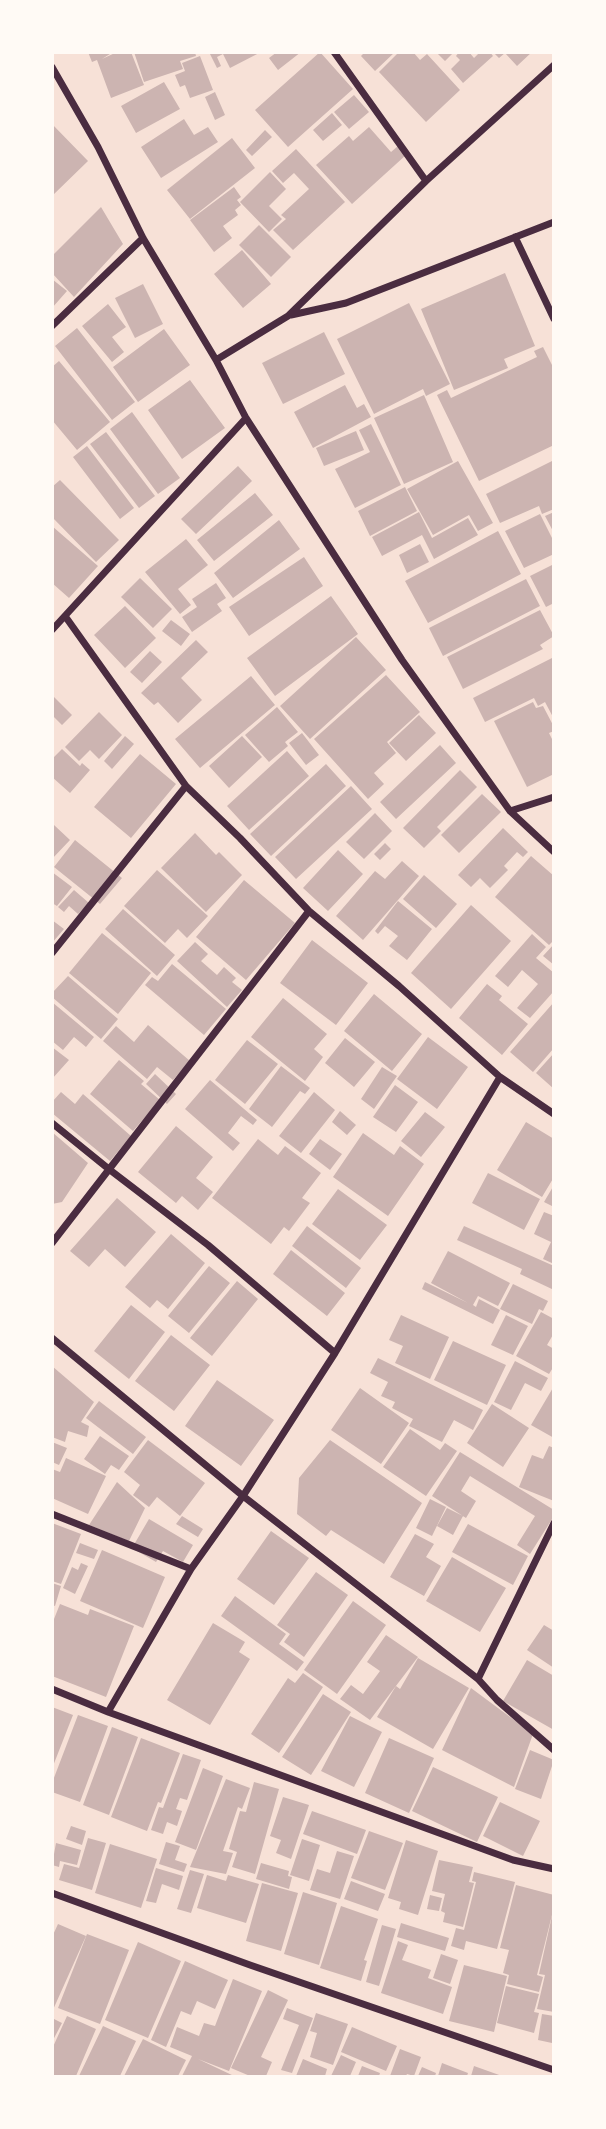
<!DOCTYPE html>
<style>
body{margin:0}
#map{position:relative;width:606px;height:2129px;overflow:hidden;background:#f7e1d7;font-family:"Open Sans",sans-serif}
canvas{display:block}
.frame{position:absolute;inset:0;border:54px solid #fffaf5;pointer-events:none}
</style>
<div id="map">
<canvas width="606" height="2129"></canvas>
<div class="frame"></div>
</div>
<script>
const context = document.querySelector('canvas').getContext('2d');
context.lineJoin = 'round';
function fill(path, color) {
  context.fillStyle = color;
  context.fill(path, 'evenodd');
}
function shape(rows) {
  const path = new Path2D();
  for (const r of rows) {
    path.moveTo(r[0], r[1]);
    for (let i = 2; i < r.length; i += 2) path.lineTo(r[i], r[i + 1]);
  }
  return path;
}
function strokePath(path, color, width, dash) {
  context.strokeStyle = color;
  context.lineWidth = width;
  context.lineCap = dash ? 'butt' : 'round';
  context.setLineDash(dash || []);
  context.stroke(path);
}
fill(shape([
 [88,52,113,52,102,59,117,52,131,52,144,85,111,98,97,60,92,62],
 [134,52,195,52,196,56,180,61,183,69,144,82],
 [209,52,261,52,230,68,223,54,217,57,221,66,217,68],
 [277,52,301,52,278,70,269,58],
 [320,52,353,89,288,147,255,110],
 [365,52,395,52,375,71,361,56],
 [399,52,413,52,420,60,427,54,460,90,426,122,379,72],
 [436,52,454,52,445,61],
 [459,52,469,52,474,58,480,52,490,52,493,56,463,83,451,69,460,60,456,56],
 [493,52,532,52,517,66,505,53,499,58],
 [200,56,213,90,190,98,185,85,180,87,175,75,185,71,182,63],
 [164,82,180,109,136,133,121,106],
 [215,92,225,115,215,120,205,97],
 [354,95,369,112,349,129,334,112],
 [332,113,342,125,323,141,313,130],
 [184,119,194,135,208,127,218,142,161,178,141,147],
 [52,124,88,161,52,196],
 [369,127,391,152,398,146,406,155,352,204,316,165,349,136,353,141],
 [265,130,272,137,252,156,246,150],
 [232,138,255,168,190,219,167,190],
 [296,149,345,202,293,250,273,230,286,219,281,215,309,189,294,173,283,183,272,171],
 [270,172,286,189,269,206,282,219,269,232,240,202],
 [234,187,241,197,237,200,241,205,235,210,238,215,223,226,232,238,214,252,190,220],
 [101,207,123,244,74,297,52,273,52,256],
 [259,225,291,257,271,277,239,245],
 [242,250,271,284,243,308,214,274],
 [505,273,535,346,504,359,508,368,454,390,421,309],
 [52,279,67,291,52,308],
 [143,284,163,324,135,338,115,298],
 [409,303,450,384,426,396,423,389,374,414,337,339],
 [108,304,126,327,112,337,124,352,112,362,82,326],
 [77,328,135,402,112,420,55,346],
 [164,329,190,365,138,402,113,367],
 [324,332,345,374,283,404,262,363],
 [543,347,554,369,554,445,479,481,437,395,447,390,451,398,537,357,534,351],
 [59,361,110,422,77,450,52,420,52,367],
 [190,380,225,428,182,459,148,410],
 [345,385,357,408,364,404,371,417,313,448,294,412],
 [424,395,453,462,404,484,374,418],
 [132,412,180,478,158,494,110,429],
 [371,424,401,485,355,508,335,469,370,452,359,430],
 [356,431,364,450,324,466,316,448],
 [106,432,155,496,139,508,90,444],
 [87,446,134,508,120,519,73,457],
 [554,460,554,509,542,514,539,506,500,523,486,494],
 [458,461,493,523,478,531,469,515,433,535,407,489],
 [238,466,252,481,196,534,181,519],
 [60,480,119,540,96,562,52,517,52,487],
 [405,487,417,511,370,536,358,511],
 [255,493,273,515,214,561,197,540],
 [419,512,432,538,468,518,478,535,434,559,422,535,382,556,372,537],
 [554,512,554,533,545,516],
 [540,514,554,542,554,554,524,568,505,531],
 [279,520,300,549,233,598,214,573],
 [52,526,98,566,69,598,52,583],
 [498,531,521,574,428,623,405,581],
 [186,539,208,565,178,589,191,605,180,614,145,572],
 [420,544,429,562,407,573,399,555],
 [304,557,323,586,249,636,229,607],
 [554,564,554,603,546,607,530,576],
 [140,578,172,609,153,628,121,597],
 [526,579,540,606,443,656,429,628],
 [216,583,226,598,217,604,222,611,192,632,182,617,197,607,192,599],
 [331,596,358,634,275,696,247,658],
 [125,606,156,638,125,668,94,635],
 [540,610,554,636,540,645,543,649,463,689,447,657],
 [171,620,190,634,181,646,162,631],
 [356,637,386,670,310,739,280,706],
 [196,640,208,652,181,678,202,700,178,723,158,702,154,705,141,693],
 [150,651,162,662,142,683,130,672],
 [554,657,554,719,545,702,538,706,534,698,485,722,473,698],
 [386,675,420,712,387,742,396,753,374,773,384,784,368,799,314,739],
 [251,676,275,705,200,768,175,739],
 [52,695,72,715,62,725,52,715],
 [533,702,536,708,543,706,554,727,554,731,549,733,554,743,554,774,527,787,494,721],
 [277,707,298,732,285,742,288,746,269,762,245,735],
 [99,712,122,735,99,759,90,750,79,761,65,747],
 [419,715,436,733,406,761,389,743],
 [302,733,319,755,306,765,289,743],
 [125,736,134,744,112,769,104,761],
 [242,736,262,757,229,788,209,766],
 [440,745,456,763,396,819,380,802],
 [62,749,80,766,82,763,90,770,70,793,52,777,52,759],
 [287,751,309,776,249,830,227,806],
 [140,754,176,784,131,838,94,807],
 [326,764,346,786,271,856,250,834],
 [460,770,477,787,437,827,441,831,424,848,403,828],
 [351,786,372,809,296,879,275,857],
 [482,794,501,812,459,853,441,835],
 [375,813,392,831,364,859,346,842],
 [54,825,70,840,52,859,52,827],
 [503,828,528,852,523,857,517,852,504,866,508,870,490,888,480,878,471,887,458,875],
 [195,833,216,855,219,852,242,875,206,912,161,868],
 [75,840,122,878,100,904,54,867],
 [385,843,391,849,380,860,374,854],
 [338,850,363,874,328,911,303,888],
 [531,856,554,876,554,940,549,945,495,897],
 [402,861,419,876,363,940,336,916,375,871,385,879],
 [157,870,208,916,187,938,178,929,165,943,124,906],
 [52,872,72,887,57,906,52,903],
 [424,875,457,904,436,928,403,899],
 [244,880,295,923,246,980,196,937],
 [74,890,89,903,78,914,69,906,64,912,58,907],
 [398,901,432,929,407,960,389,946,398,936,385,926,378,934,375,931],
 [471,905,511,941,451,1009,411,973],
 [123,909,175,955,157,976,105,929],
 [52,920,64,929,52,943],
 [102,933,151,973,118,1014,69,973],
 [532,934,546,947,536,958,554,973,554,991,530,1018,517,1008,538,984,522,970,508,987,495,976],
 [312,940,368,983,336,1025,280,983],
 [195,942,208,954,201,961,217,975,224,967,236,978,232,982,242,990,227,1007,177,961],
 [554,944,554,965,543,956],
 [172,964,226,1009,204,1035,145,985,152,977,158,981],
 [68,976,118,1019,101,1039,52,997,52,993],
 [487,984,502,996,499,1000,528,1024,502,1055,459,1018],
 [374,994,422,1034,392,1071,344,1031],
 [283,998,327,1034,314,1049,323,1057,305,1081,251,1037],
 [52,1002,94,1037,86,1047,74,1037,63,1050,52,1041],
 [554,1002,554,1048,533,1072,510,1052],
 [148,1025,190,1061,173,1080,157,1067,147,1079,103,1041,116,1026,134,1042],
 [428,1037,468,1067,437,1109,397,1079],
 [345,1038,375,1062,354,1087,325,1063],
 [247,1040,278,1064,245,1104,215,1080],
 [52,1047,69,1060,52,1079],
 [554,1053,554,1089,536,1073],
 [119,1060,144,1081,141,1084,160,1100,133,1131,90,1094],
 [281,1066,310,1088,305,1094,300,1091,272,1127,249,1109],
 [382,1067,397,1076,374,1109,361,1099],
 [155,1074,176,1094,167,1104,146,1084],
 [210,1080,257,1120,253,1125,241,1116,228,1133,240,1143,233,1151,185,1109],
 [395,1085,418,1102,396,1132,373,1117],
 [61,1092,75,1104,83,1094,131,1136,110,1161,52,1113,52,1102],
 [314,1092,335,1110,301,1153,279,1136],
 [340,1111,356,1125,347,1135,332,1122],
 [425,1112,445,1127,421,1157,401,1141],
 [526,1122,554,1139,554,1177,542,1197,497,1170],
 [176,1126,213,1157,196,1178,213,1192,198,1210,182,1196,176,1203,138,1172],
 [52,1132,88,1163,62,1202,52,1204],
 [363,1133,394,1155,400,1146,424,1164,388,1216,333,1177],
 [258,1139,278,1155,285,1146,321,1173,302,1198,310,1203,289,1231,284,1227,271,1244,212,1198],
 [320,1139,342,1154,330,1170,309,1154],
 [488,1173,540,1199,524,1230,472,1203],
 [554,1185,554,1207,544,1202],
 [338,1189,387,1225,360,1260,312,1224],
 [117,1198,156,1232,125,1267,105,1249,89,1267,70,1251],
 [544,1212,554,1216,554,1264,543,1259,551,1242,534,1234],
 [307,1226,361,1268,346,1288,292,1246],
 [464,1226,554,1266,554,1290,520,1274,522,1269,457,1240],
 [171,1234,205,1263,168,1309,157,1300,150,1308,125,1287],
 [291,1250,345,1293,327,1316,273,1274],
 [448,1251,510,1283,498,1306,478,1296,473,1305,476,1307,479,1299,500,1310,493,1324,422,1289,425,1282,468,1303,431,1283],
 [209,1266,230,1283,189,1333,168,1316],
 [237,1281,258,1299,212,1356,190,1338],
 [513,1284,548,1301,543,1311,539,1309,532,1324,500,1309],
 [131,1305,165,1332,129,1379,94,1351],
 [541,1312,554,1319,554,1333,547,1345,554,1349,554,1366,549,1374,516,1356],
 [401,1315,449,1337,430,1379,395,1363,403,1346,389,1340],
 [506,1315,528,1326,513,1355,491,1345],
 [171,1335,210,1365,174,1411,135,1381],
 [453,1341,506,1365,487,1405,434,1380],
 [378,1358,483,1410,473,1430,454,1420,442,1442,409,1426,413,1419,392,1408,395,1402,381,1396,388,1382,370,1373],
 [515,1361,548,1378,541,1391,525,1383,511,1410,494,1402],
 [52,1366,94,1402,81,1422,89,1426,87,1437,68,1431,65,1442,52,1437],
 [217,1380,274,1420,241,1466,185,1426],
 [554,1386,554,1438,531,1425],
 [360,1388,409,1423,381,1464,331,1430],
 [99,1401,146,1437,133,1454,86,1418],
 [492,1404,529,1428,503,1467,467,1443],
 [410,1429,440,1450,445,1443,457,1451,426,1496,383,1467],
 [100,1436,129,1456,119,1470,111,1465,105,1474,84,1459],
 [148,1440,205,1483,180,1516,157,1497,149,1507,133,1495,140,1485,124,1472],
 [330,1440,422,1503,384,1564,331,1530,326,1536,297,1514,299,1478],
 [52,1442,67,1448,59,1465,52,1462],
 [549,1446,554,1448,554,1501,519,1487,532,1455,543,1459],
 [460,1452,554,1510,554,1516,530,1554,517,1545,535,1516,470,1476,461,1491,476,1501,466,1518,432,1496],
 [66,1458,106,1476,88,1514,52,1498,52,1469,60,1472],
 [117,1482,145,1508,129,1541,89,1525],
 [430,1499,446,1507,432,1536,416,1528],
 [447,1508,463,1516,453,1535,437,1526],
 [182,1516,203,1529,198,1537,176,1524],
 [149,1519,193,1545,183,1562,163,1551,156,1562,132,1548],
 [52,1523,81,1534,61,1584,52,1581],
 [468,1524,528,1556,513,1585,452,1552],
 [271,1531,309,1558,274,1605,237,1579],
 [415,1534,434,1544,426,1557,441,1566,424,1596,390,1577],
 [80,1543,98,1550,94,1559,76,1553],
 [102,1550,165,1577,143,1628,80,1601],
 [452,1557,506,1588,480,1632,426,1601],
 [81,1563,88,1566,75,1594,63,1588,72,1567,78,1570],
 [316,1572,348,1595,304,1657,284,1642,290,1634,277,1625],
 [52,1583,61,1586,55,1606,52,1605],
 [235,1596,286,1634,279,1644,304,1662,297,1671,221,1616],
 [353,1601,386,1625,337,1694,304,1670],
 [60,1604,88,1615,90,1609,134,1626,106,1697,52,1676,52,1624],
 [213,1623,245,1642,239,1652,250,1659,210,1725,167,1700],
 [544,1625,554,1631,554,1668,527,1650],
 [386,1635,418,1657,370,1720,340,1699,351,1685,363,1694,380,1671,367,1662],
 [418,1658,469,1688,433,1749,377,1717,396,1686,400,1689],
 [527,1660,554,1676,554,1730,503,1701],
 [303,1673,323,1687,279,1753,251,1734,288,1678,295,1683],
 [471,1688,533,1734,514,1787,442,1750],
 [323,1694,351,1712,311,1775,282,1757],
 [52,1707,73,1715,53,1766,52,1766],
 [78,1715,108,1726,80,1802,52,1792,52,1783],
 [350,1716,382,1732,354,1787,321,1771],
 [112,1727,138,1737,109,1815,83,1805],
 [141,1738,180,1753,161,1803,158,1802,147,1831,111,1817],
 [389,1738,434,1758,409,1813,365,1793],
 [530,1750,554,1760,541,1799,515,1789],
 [183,1754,201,1760,187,1800,180,1798,176,1809,182,1811,177,1826,167,1822,163,1834,151,1830,159,1807,163,1808],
 [433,1767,498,1797,477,1842,412,1811],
 [203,1768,223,1776,196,1850,175,1842],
 [226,1779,250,1788,242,1809,238,1807,223,1851,233,1853,226,1874,190,1867],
 [254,1782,279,1789,255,1874,232,1867,237,1852,229,1849,240,1811,246,1812],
 [283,1797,309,1805,291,1859,276,1853,281,1840,270,1836],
 [500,1802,540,1821,523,1856,483,1836],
 [312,1811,366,1830,357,1854,303,1834],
 [71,1826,86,1831,82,1845,66,1839],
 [369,1831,403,1843,385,1890,351,1878],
 [88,1838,106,1843,92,1890,59,1880,64,1864,79,1868],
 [302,1839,320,1845,309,1881,290,1875],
 [406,1840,438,1851,418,1915,399,1909,401,1902,388,1898],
 [166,1842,180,1846,175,1860,187,1864,184,1872,159,1864],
 [56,1843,81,1850,77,1865,60,1861,59,1867,52,1865],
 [110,1844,157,1859,141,1908,95,1893],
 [337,1851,354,1856,340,1899,310,1890,317,1869,330,1873],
 [439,1860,473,1867,469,1882,474,1883,463,1927,443,1922,445,1913,441,1911,445,1894,432,1891],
 [261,1863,289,1871,288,1876,292,1877,289,1889,256,1879],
 [156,1868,183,1876,179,1890,162,1884,156,1903,146,1901],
 [190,1870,204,1874,191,1913,177,1909],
 [474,1872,515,1882,497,1949,466,1941,464,1950,451,1946,456,1928,464,1930,476,1882,472,1881],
 [207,1875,226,1881,228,1875,259,1884,246,1923,197,1908],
 [351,1881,385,1894,378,1911,344,1899],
 [262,1883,298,1893,281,1951,246,1941],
 [516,1885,554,1895,554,1907,537,1975,543,1977,539,1992,507,1984,509,1975,503,1973,509,1950,500,1948],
 [303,1892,337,1903,319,1965,284,1954],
 [430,1895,442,1898,439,1911,427,1909],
 [341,1906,378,1919,364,1960,367,1961,361,1981,320,1968],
 [552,1916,554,1916,554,2012,537,2009,545,1975,539,1974],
 [401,1923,449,1938,445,1951,397,1937],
 [58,1924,86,1936,52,2012,52,1937],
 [382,1925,396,1929,379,1986,366,1982],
 [87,1934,129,1950,100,2024,58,2008],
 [398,1941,408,1945,402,1960,431,1970,428,1978,452,1987,443,2014,381,1993],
 [138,1942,181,1961,148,2038,105,2020],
 [441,1954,458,1960,450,1984,433,1978],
 [185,1961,228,1980,215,2009,197,2001,191,2015,181,2011,166,2047,151,2040],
 [464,1965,507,1976,494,2032,449,2021],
 [233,1979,262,1991,229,2071,198,2059,234,2076,182,2076,192,2056,170,2047,177,2027,199,2036,204,2023,215,2026],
 [506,1986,539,1994,534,2012,539,2013,534,2033,497,2023],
 [268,1990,288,2000,261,2057,272,2062,266,2076,250,2076,231,2068],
 [287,2008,313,2018,292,2073,281,2070,299,2025,283,2019],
 [316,2013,348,2024,333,2065,310,2057,317,2033,310,2031],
 [542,2014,554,2016,552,2043,538,2040],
 [67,2016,96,2029,76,2076,52,2076,52,2049],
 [52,2018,62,2023,52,2042],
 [103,2026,136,2041,120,2076,79,2076],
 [352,2027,397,2046,386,2071,341,2052],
 [143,2039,186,2060,178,2076,124,2076],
 [400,2049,421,2057,414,2076,407,2074,406,2076,390,2076],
 [341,2055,356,2062,350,2076,331,2076],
 [303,2059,327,2069,325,2076,296,2076],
 [442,2063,468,2073,467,2076,438,2076],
 [362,2066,380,2073,379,2076,358,2076],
 [474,2066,502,2076,471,2076],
 [422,2067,436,2073,435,2076,418,2076]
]), '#ccb4b1');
strokePath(shape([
 [334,52,426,181],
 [52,67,98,147,143,238,216,360,246,418,402,660,510,811,554,852],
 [515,237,554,319],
 [291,315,346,303,554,222],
 [52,326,143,238],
 [216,360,288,316,426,181,554,65],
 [65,616,186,786],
 [52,630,246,418],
 [510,811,554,797],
 [52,953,186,786,240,838,309,911,399,986,500,1077,554,1114],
 [52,1123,110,1170,208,1245,335,1353],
 [52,1243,309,911],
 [52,1338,243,1496,478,1679,497,1700,554,1750],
 [52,1514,191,1569],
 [478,1679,554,1523],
 [52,1689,108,1712,513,1860,554,1869],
 [108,1712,191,1569,243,1496,335,1353,500,1077],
 [52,1893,250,1965,554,2070]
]), '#4a2c40', 7);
</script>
